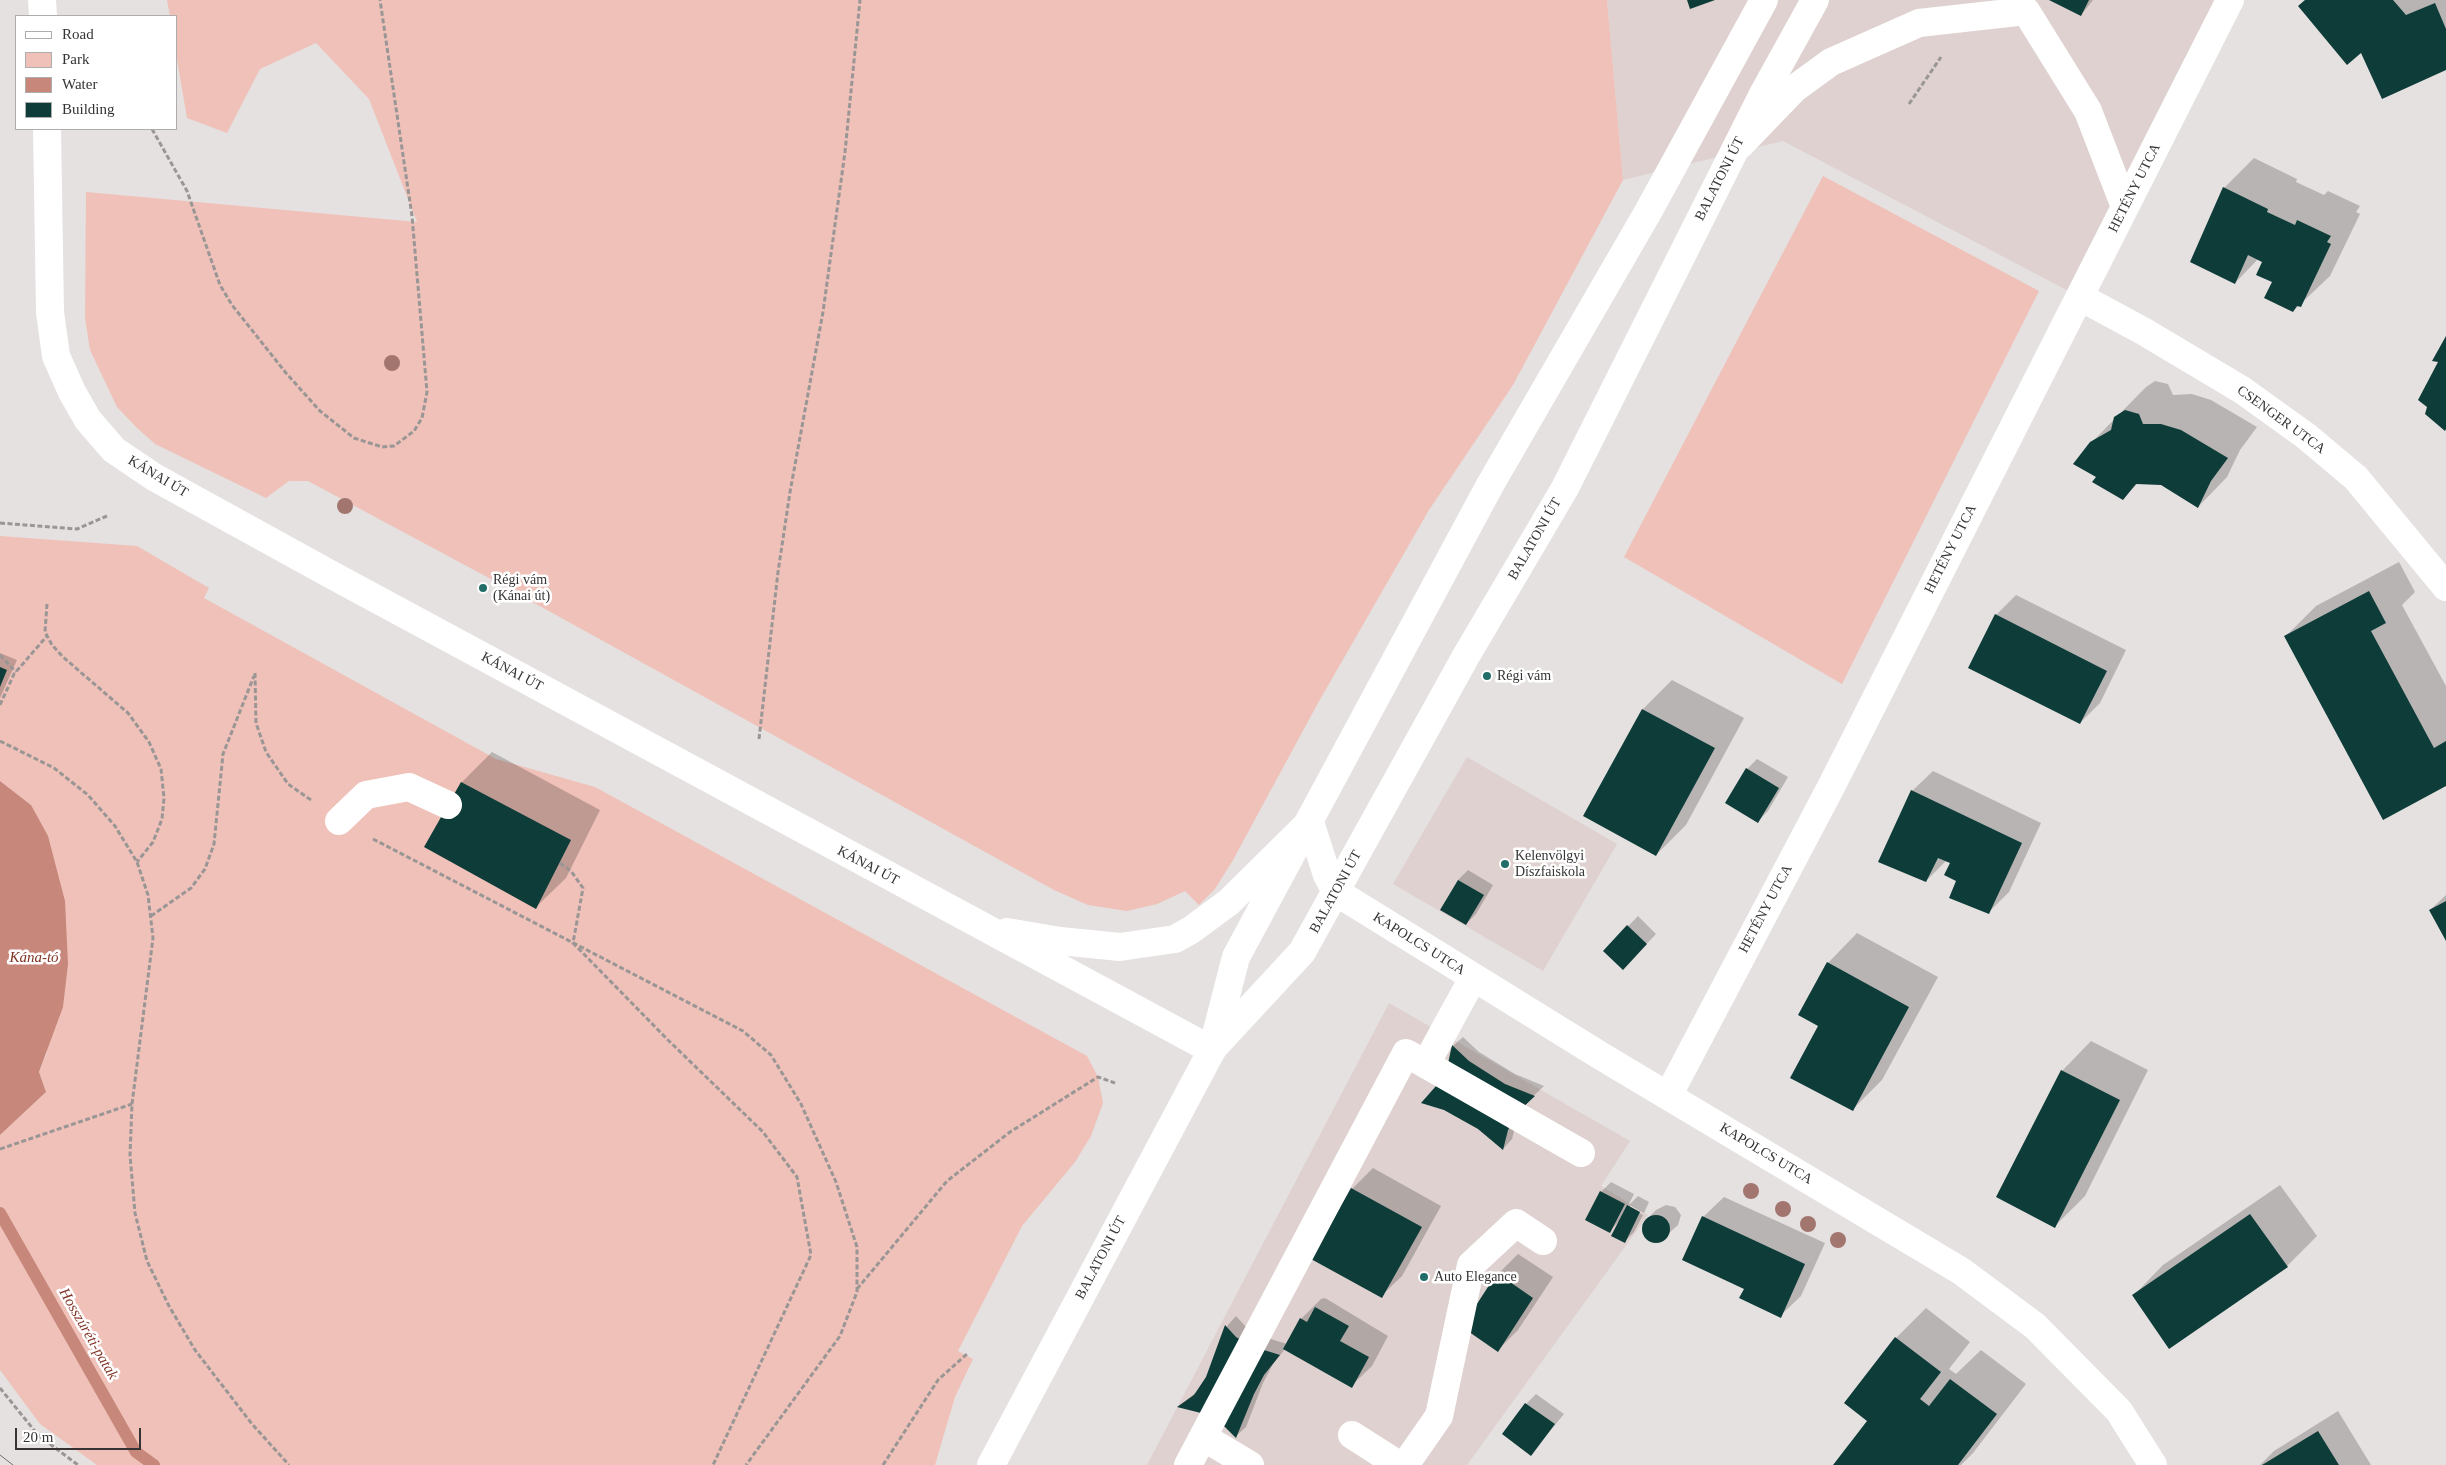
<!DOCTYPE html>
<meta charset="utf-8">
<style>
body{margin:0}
#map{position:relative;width:2446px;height:1465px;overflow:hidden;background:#e5e1e0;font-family:"Times New Roman",serif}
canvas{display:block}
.legend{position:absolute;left:15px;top:15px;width:162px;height:115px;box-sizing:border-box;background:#fff;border:1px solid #aeadad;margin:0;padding:6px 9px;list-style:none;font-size:15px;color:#353333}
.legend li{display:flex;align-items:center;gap:10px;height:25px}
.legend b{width:25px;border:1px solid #aeadad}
.scale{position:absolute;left:15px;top:1428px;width:126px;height:22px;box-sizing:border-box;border:2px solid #353333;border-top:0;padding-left:6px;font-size:15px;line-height:18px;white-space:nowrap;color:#353333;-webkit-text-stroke:4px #fff;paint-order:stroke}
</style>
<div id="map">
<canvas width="2446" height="1465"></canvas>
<ul class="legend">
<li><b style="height:6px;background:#fff"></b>Road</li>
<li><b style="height:14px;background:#efc1b8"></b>Park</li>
<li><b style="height:14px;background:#c7877a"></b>Water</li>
<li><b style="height:14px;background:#0e3c39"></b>Building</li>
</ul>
<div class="scale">20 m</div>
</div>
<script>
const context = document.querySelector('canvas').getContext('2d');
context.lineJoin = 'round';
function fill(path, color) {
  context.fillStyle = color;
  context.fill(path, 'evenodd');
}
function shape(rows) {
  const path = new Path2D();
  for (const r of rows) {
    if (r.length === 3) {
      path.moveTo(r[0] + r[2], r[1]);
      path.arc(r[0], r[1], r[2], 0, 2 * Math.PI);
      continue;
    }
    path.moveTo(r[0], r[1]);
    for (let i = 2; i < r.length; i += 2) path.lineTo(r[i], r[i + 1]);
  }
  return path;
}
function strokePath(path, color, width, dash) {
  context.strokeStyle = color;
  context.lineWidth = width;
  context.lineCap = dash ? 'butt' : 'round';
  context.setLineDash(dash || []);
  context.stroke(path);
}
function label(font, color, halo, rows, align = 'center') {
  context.font = font + ' "Times New Roman",serif';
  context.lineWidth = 5;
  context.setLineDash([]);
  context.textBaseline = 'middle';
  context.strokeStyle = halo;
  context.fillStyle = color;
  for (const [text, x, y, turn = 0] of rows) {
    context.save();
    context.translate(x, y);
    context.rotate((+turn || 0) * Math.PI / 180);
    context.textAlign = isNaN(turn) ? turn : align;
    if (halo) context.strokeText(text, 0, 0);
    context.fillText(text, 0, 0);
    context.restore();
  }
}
fill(shape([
 [1607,0,2230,0,2080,297,1783,141,1623,180],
 [1467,757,1617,844,1543,971,1393,884],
 [1389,1003,1630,1141,1601,1186,1648,1215,1467,1465,1147,1465]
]), '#ded1cf');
fill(shape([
 [167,0,1607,0,1623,180,1513,385,1429,510,1318,703,1233,860,1215,889,1199,905,1185,891,1157,904,1127,911,1088,905,1054,890,489,578,308,481,289,481,266,498,155,444,137,428,117,407,90,350,85,318,86,192,417,222,369,99,316,43,260,69,227,133,187,118,176,54,176,16,170,16],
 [1823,176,2039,291,1842,684,1624,557],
 [0,536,137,546,209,588,204,598,496,759,595,787,1087,1056,1098,1077,1103,1103,1091,1136,1075,1162,1022,1226,958,1351,973,1359,955,1397,935,1465,97,1465,40,1424,0,1370,0,1135,46,1092,39,1072,47,1052,31,805,0,781]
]), '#efc1b8');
fill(shape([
 [0,781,31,805,48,836,65,901,68,964,63,1007,39,1072,46,1092,0,1135]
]), '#c7877a');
fill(shape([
 [2052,0,2093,0,2081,15],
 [2306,0,2446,0,2446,69,2362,51],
 [2254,158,2297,179,2296,182,2324,195,2328,191,2360,206,2356,212,2360,214,2330,276,2293,311,2273,281,2263,261,2258,259,2235,283,2224,188],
 [2155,381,2168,384,2173,395,2192,394,2211,400,2257,427,2240,450,2227,477,2198,507,2162,483,2138,483,2123,498,2097,477,2091,443,2146,387],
 [2399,562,2415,592,2402,605,2446,686,2446,785,2286,636,2316,606],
 [2016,595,2126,650,2100,703,2080,723,1996,615],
 [0,653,17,660,0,698],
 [1672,680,1744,718,1686,825,1656,855,1643,709],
 [492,752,600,810,566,878,536,907,426,846,462,782],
 [1757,759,1788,777,1768,811,1758,821,1747,769],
 [1933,771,2041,823,2009,892,1989,912,1958,880,1951,863,1947,860,1926,881,1912,791],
 [1468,870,1493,885,1476,914,1466,924,1458,880],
 [2446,895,2446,939,2430,910],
 [1638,916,1656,934,1633,958,1605,950],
 [1857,933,1938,977,1882,1080,1852,1110,1820,1026,1828,963],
 [1463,1037,1479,1052,1515,1074,1544,1086,1528,1101,1517,1119,1512,1139,1503,1149,1437,1087,1448,1068,1453,1046],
 [2091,1041,2148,1070,2085,1196,2055,1226,2062,1071],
 [1373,1168,1441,1206,1402,1276,1381,1296,1313,1258,1352,1189],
 [1611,1182,1634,1194,1628,1206,1638,1196,1649,1202,1644,1213,1630,1205,1630,1208,1643,1215,1634,1232,1624,1242,1619,1221,1610,1231,1601,1192],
 [2280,1185,2317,1236,2287,1266,2134,1295,2163,1265],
 [1724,1197,1825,1243,1801,1296,1780,1316,1745,1288,1703,1217],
 [1666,1205,1675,1207,1681,1215,1678,1225,1659,1242,1649,1240,1643,1232,1646,1220,1656,1210],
 [1518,1254,1553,1277,1518,1330,1498,1350,1498,1274],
 [1325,1298,1388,1336,1372,1366,1351,1386,1285,1349,1273,1364,1263,1383,1246,1427,1236,1436,1226,1426,1201,1412,1179,1406,1199,1390,1207,1378,1227,1326,1236,1316,1246,1327,1261,1336,1287,1344,1301,1319,1321,1299],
 [1926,1308,1970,1342,1949,1369,1956,1374,1981,1350,2026,1384,1973,1453,1961,1465,1835,1465,1869,1421,1896,1338],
 [1536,1394,1564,1414,1531,1454,1526,1404],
 [2338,1411,2371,1465,2260,1465,2274,1451]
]), '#0003');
strokePath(shape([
 [0,1213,136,1452,154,1465]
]), '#c7877a', 12);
fill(shape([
 [1687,0,1715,0,1690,9],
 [2049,0,2089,0,2081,16],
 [2305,0,2393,0,2406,15,2435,3,2446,29,2446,70,2382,99,2361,53,2347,65,2298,6],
 [2223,187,2268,209,2267,212,2295,225,2297,220,2331,236,2327,242,2331,244,2301,307,2297,306,2293,312,2264,298,2272,282,2256,275,2262,262,2248,255,2235,284,2190,262],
 [2446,336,2446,429,2445,431,2425,414,2427,407,2418,400,2438,362,2432,361],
 [2125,410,2139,414,2143,424,2161,424,2181,430,2228,458,2211,481,2198,508,2161,485,2136,484,2123,500,2092,482,2096,477,2073,464,2090,442,2111,430,2114,417],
 [2369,591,2386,623,2371,631,2434,748,2446,741,2446,786,2383,820,2284,636],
 [1995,614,2107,671,2080,724,1968,668],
 [0,667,7,670,0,687],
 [1642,709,1715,748,1656,856,1583,816],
 [1746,768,1779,788,1758,823,1725,803],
 [461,782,571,840,536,909,424,847],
 [1911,790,2022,843,1989,914,1949,898,1956,881,1944,875,1950,863,1938,858,1926,882,1878,862],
 [1458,880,1484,895,1466,925,1440,910],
 [2446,901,2446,941,2429,910],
 [1627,925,1647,944,1623,970,1603,951],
 [1827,962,1909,1007,1853,1111,1790,1078,1818,1026,1798,1015],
 [1452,1045,1469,1061,1505,1084,1535,1096,1519,1111,1508,1130,1503,1150,1478,1129,1444,1110,1421,1103,1436,1086,1447,1068],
 [2061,1070,2120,1100,2055,1228,1996,1197],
 [1351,1188,1422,1227,1382,1298,1311,1259],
 [1600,1191,1625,1204,1610,1233,1585,1220],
 [1627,1205,1640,1212,1625,1243,1611,1236],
 [2250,1214,2288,1267,2169,1349,2132,1295],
 [1656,1229,14],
 [1702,1216,1805,1264,1781,1318,1739,1298,1744,1289,1682,1260],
 [1497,1273,1533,1298,1498,1352,1462,1327],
 [1315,1307,1349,1326,1340,1341,1369,1357,1352,1388,1283,1349,1300,1318,1307,1322],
 [1225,1325,1236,1337,1251,1346,1280,1355,1264,1375,1254,1394,1236,1438,1225,1427,1201,1413,1177,1407,1194,1395,1206,1377],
 [1895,1337,1941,1372,1920,1399,1929,1406,1950,1379,1997,1414,1958,1465,1833,1465,1867,1421,1844,1403],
 [1525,1403,1555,1424,1531,1456,1502,1434],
 [2318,1431,2339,1465,2262,1465]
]), '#0e3c39');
strokePath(shape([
 [1909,104,1941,57],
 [152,129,187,191,220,285,232,305,286,373,320,411,354,438,382,447,394,446,414,431,422,418,427,392,412,216,380,0],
 [0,523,77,529,107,516],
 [47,604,45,632,52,645,63,657,128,713,149,742,161,769,164,798,162,819,153,842,137,862],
 [0,655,16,672],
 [255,673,256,723,266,752,288,784,311,800],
 [0,705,14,674,47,636],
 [759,739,778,572,790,492,823,312,845,152,860,0],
 [0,741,54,768,88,795,115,826,137,862,148,895,153,938,132,1104,130,1155,135,1213,147,1261,169,1306,195,1350,252,1424,289,1465],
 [373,839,743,1031,771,1055,801,1104,836,1182,857,1247,857,1292,840,1336,746,1465],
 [560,863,571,871,583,888,573,943,668,1040,763,1132,797,1177,811,1255,713,1465],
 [151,916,191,888,205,869,214,844,223,754,254,676],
 [0,1149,132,1104],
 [857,1289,947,1181,1010,1132,1098,1077,1115,1083],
 [0,1388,38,1435,78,1465],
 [883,1465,938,1380,968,1353]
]), '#9a9696', 3, [5, 2.5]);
strokePath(shape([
 [42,0,43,16],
 [2026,11,2088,111,2125,207],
 [47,129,50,312,56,356,72,392,88,420,114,450,154,477,330,574,1212,1050],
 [1740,145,1794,89,1831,62,1919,23,2026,11],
 [2080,297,2143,331,2242,390,2306,436,2356,478,2446,587],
 [339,821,366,795,409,787,448,805],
 [1007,932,1060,941,1120,947,1175,939,1191,930,1229,902,1310,822,1327,875,1336,892,1601,1056,1961,1271,2035,1326,2119,1411,2153,1465],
 [1426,1064,1473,978],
 [1668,1096,1832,785,2230,0],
 [1352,1435,1399,1465],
 [1203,1437,1250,1465],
 [1188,1465,1406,1053,1581,1153],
 [1405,1465,1439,1416,1471,1265,1516,1223,1543,1241]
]), '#fff', 28);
strokePath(shape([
 [1214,1047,1302,952,1466,656,1565,488,1763,94,1815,0],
 [991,1465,1212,1050,1236,957,1490,485,1648,212,1764,0]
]), '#fff', 28);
strokePath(shape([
 [0,1455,13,1465]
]), '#706e6d', 1);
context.fillStyle = '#a2766f';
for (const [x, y] of [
 [392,363],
 [345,506],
 [1751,1191],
 [1783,1209],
 [1808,1224],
 [1838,1240]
]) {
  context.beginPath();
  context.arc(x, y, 8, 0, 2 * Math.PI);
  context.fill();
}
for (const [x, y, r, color] of [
 [483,588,5,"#236d68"],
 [1487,676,5,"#236d68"],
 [1505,864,5,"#236d68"],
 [1424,1277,5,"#236d68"]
]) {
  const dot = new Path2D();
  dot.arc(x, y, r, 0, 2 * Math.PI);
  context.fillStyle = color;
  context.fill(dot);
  strokePath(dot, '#fff', 2);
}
label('14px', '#353333', '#fff', [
 ["BALATONI ÚT",1720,179,-63],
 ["HETÉNY UTCA",2135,188,-63],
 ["CSENGER UTCA",2281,420,36],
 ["KÁNAI ÚT",158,477,31],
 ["BALATONI ÚT",1535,539,-60],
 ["HETÉNY UTCA",1951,549,-63],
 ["KÁNAI ÚT",512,672,28],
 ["KÁNAI ÚT",868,866,28],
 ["BALATONI ÚT",1336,892,-61],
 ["HETÉNY UTCA",1766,909,-62],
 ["KAPOLCS UTCA",1419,944,32],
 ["KAPOLCS UTCA",1766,1154,31],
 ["BALATONI ÚT",1101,1258,-62]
]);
label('14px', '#353333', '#fff', [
 ["Régi vám",493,580],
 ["(Kánai út)",493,596],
 ["Régi vám",1497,676],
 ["Kelenvölgyi",1515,856],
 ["Díszfaiskola",1515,872],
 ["Auto Elegance",1434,1277]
], 'left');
label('italic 15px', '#823426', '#fff', [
 ["Kána-tó",34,958],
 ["Hosszúréti-patak",88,1334,60]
]);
</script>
